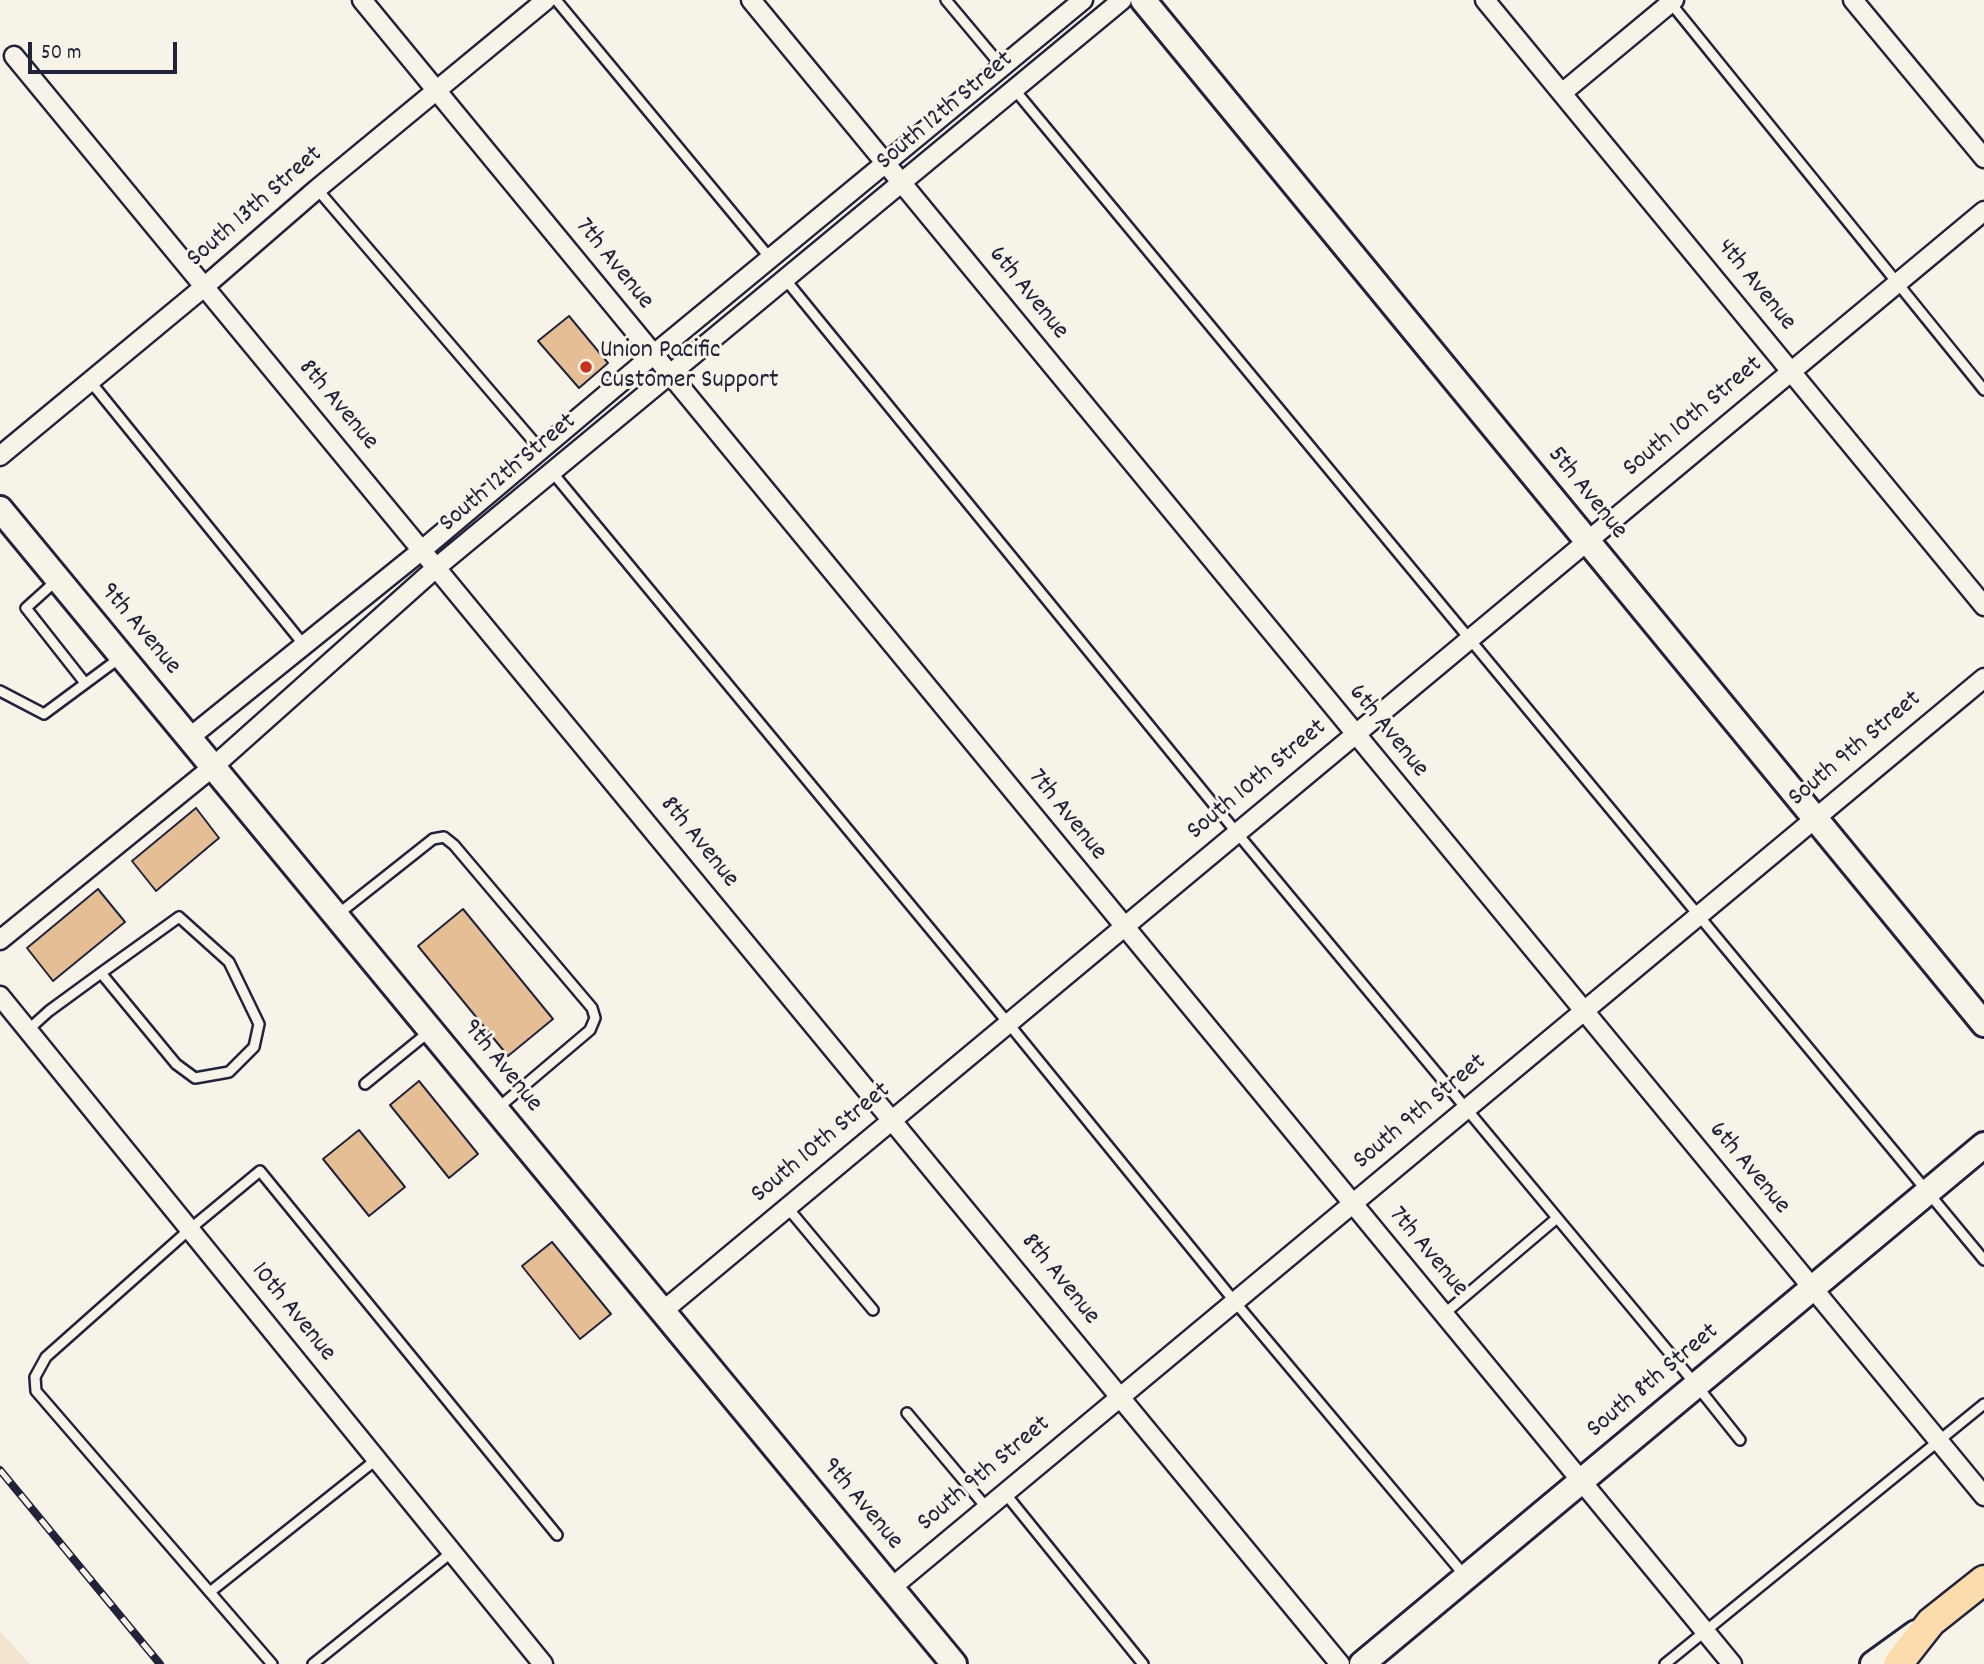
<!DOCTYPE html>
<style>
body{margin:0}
#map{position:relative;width:1984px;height:1664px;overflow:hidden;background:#f7f3e8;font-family:Dekko,sans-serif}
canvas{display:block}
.scale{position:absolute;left:28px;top:42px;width:149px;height:32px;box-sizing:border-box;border:4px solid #22223b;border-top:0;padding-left:9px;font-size:21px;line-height:24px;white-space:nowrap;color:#22223b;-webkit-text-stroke:5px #f7f3e8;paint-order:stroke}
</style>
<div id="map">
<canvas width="1984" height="1664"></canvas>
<div class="scale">50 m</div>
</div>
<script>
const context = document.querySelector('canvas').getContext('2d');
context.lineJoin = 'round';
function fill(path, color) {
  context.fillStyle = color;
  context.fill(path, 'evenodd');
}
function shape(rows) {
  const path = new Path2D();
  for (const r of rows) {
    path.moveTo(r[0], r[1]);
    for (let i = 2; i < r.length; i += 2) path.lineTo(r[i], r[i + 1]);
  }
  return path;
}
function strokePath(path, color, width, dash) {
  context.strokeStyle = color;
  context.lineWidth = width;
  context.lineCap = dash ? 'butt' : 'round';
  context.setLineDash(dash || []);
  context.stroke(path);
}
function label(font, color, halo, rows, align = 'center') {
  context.font = font + ' Dekko,sans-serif';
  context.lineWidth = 6;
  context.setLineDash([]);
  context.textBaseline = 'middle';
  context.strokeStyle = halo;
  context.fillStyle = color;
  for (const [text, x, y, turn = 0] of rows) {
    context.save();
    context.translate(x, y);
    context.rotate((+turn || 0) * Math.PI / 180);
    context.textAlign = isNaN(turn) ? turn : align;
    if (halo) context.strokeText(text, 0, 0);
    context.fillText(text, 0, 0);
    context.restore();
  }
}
fill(shape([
 [0,1632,30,1664,0,1664]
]), '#f2e3cf');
const building = shape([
 [569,316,608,363,579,388,538,341,569,316],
 [196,808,219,838,156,891,132,861,196,808],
 [98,889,125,922,53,981,27,948,98,889],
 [463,909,553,1019,508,1056,418,946,463,909],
 [419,1081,478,1154,449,1178,390,1105,419,1081],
 [359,1130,405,1187,369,1216,323,1159,359,1130],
 [552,1242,611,1314,580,1339,522,1266,552,1242]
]);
fill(building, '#e5be95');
strokePath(building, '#22223b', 2);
const lane = shape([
 [556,0,770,258],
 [946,0,1003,68],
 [1669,1,1984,390],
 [1014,89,1984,1260],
 [317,189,540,449],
 [785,279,1237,833,1697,1386,1740,1440],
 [90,381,304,645],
 [552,472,1008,1023,1235,1302,1465,1576],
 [57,580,26,608,85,683],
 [0,691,44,714,121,657],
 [337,915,433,839,444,837,454,845,592,1008,595,1018,590,1030,498,1108],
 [28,1030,49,1011,101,973,179,917,229,962,259,1024,254,1047,229,1072,195,1078,176,1064,101,973],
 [365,1084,430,1031],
 [787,1207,873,1310],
 [1444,1314,1557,1218],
 [907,1413,986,1507],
 [1004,1492,1143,1664],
 [210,1592,377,1459],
 [272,1664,36,1391,35,1377,46,1357,190,1229,260,1171,557,1535],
 [313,1664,452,1552],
 [1665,1664,1984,1404]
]);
const street = shape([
 [362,0,1732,1664],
 [751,0,1984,1496],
 [1485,0,1984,606],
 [1853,0,1984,158],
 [14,56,1340,1664],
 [1562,93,1674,0],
 [0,456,204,287,317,189,546,0],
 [189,738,422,550,653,355,1083,0],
 [0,940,214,766,437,567,1122,0],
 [0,996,543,1664],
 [663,1311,1984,211],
 [891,1588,1984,678]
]);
const secondary = shape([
 [1143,0,1984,1024],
 [0,509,954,1664],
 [1362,1664,1984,1145],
 [1873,1664,1916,1633]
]);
const primary = shape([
 [1898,1664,1931,1622,1984,1580]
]);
strokePath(lane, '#22223b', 14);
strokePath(street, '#22223b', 23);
strokePath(secondary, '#22223b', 30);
strokePath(primary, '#22223b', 33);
strokePath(lane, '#f7f3e8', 9);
strokePath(street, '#f7f3e8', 18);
strokePath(secondary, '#f7f3e8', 24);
strokePath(primary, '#fcdcac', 28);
const rail = shape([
 [0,1470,160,1664]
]);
strokePath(rail, '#22223b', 8);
strokePath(rail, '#f7f3e8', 5, [16]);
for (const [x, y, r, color] of [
 [586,367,7,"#c8321e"]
]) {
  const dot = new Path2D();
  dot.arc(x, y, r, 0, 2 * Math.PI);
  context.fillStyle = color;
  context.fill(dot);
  strokePath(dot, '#f7f3e8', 2.5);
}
label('26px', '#22223b', '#f7f3e8', [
 ["South 12th Street",946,112,-40],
 ["South 13th Street",256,208,-41],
 ["7th Avenue",613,265,51],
 ["4th Avenue",1755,286,51],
 ["6th Avenue",1027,294,51],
 ["8th Avenue",337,406,50],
 ["South 10th Street",1694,418,-40],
 ["South 12th Street",509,474,-40],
 ["5th Avenue",1586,494,51],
 ["9th Avenue",139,630,50],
 ["6th Avenue",1387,732,51],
 ["South 9th Street",1856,750,-40],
 ["South 10th Street",1258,781,-40],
 ["7th Avenue",1066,816,51],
 ["8th Avenue",698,843,51],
 ["9th Avenue",501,1067,51],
 ["South 9th Street",1421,1113,-40],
 ["South 10th Street",822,1144,-40],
 ["6th Avenue",1748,1169,50],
 ["7th Avenue",1427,1253,50],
 ["8th Avenue",1059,1280,51],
 ["10th Avenue",292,1313,51],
 ["South 8th Street",1654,1382,-40],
 ["South 9th Street",985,1475,-40],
 ["9th Avenue",861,1505,50]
]);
label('26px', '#22223b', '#f7f3e8', [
 ["Union Pacific",600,352],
 ["Customer Support",600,382]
], 'left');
</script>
